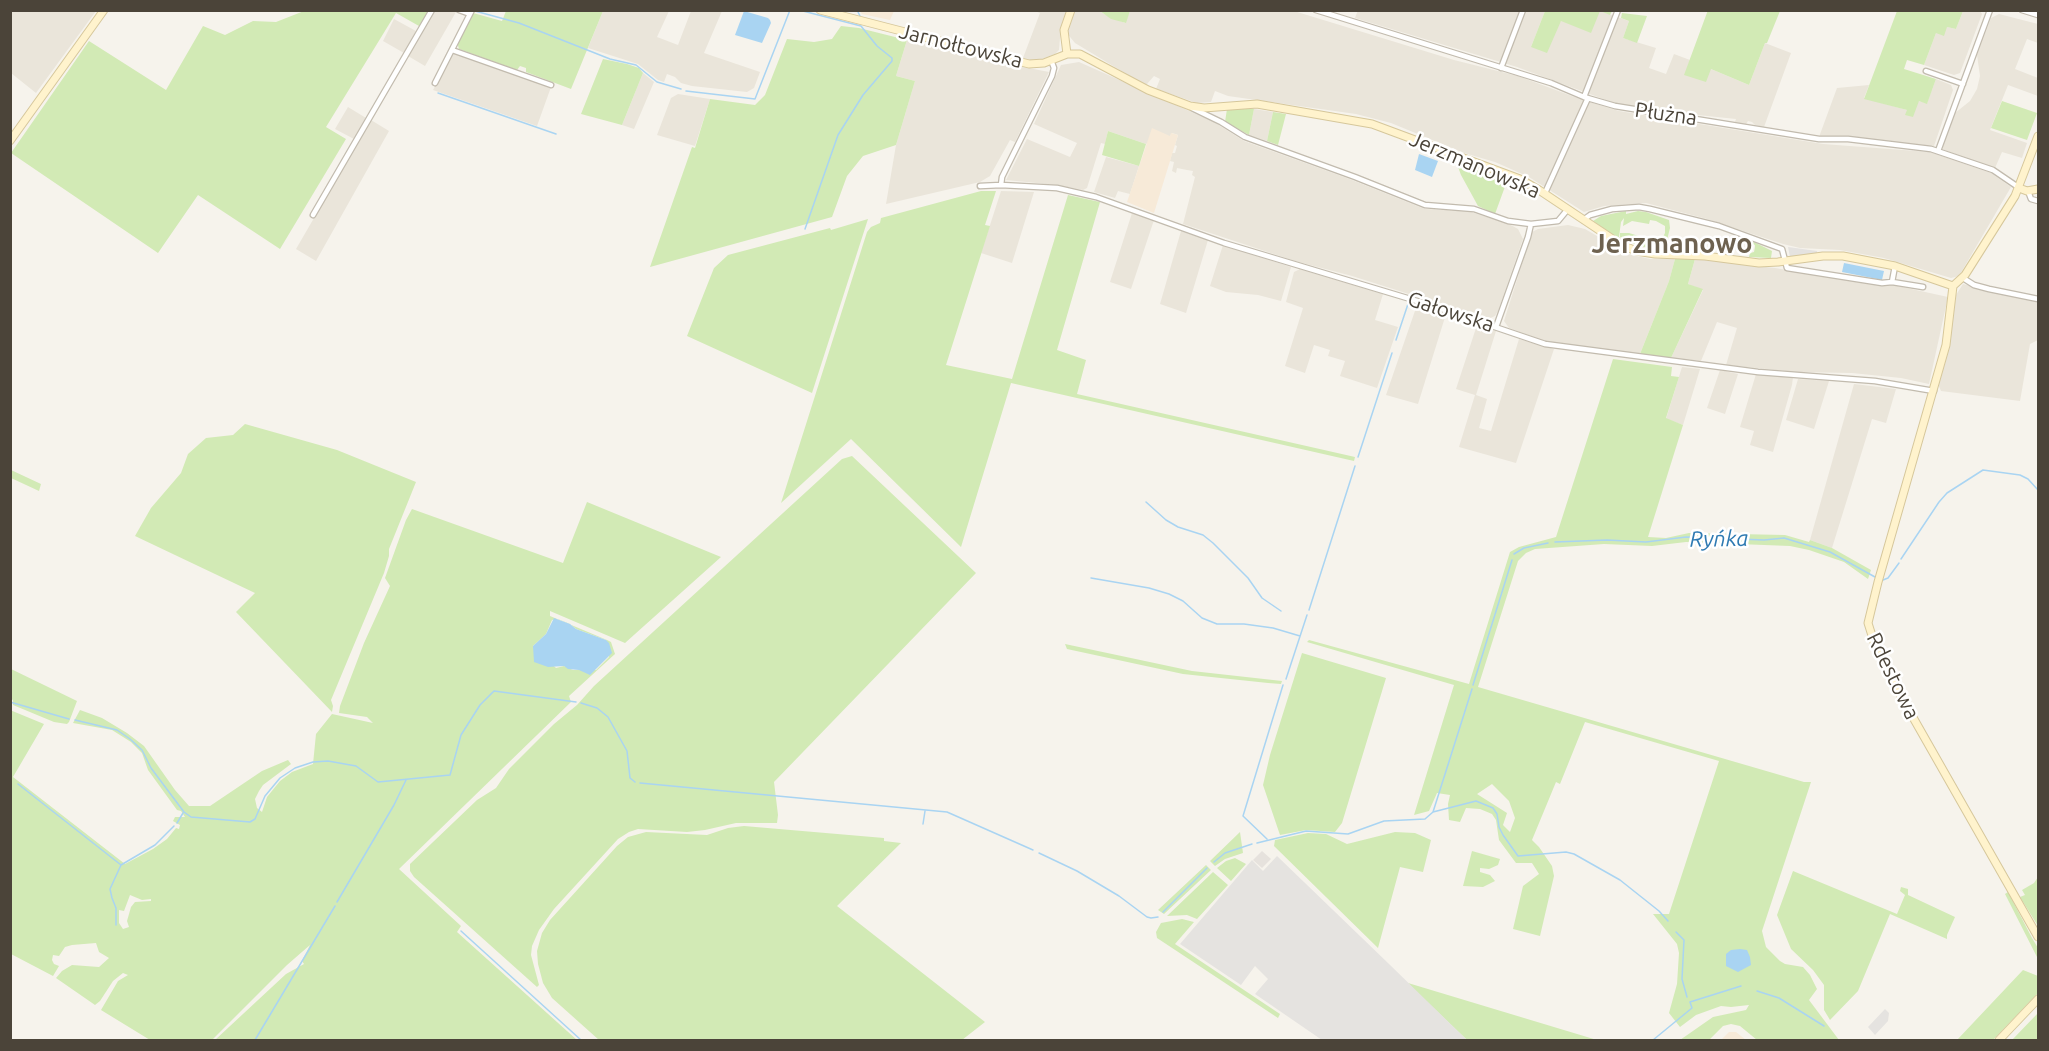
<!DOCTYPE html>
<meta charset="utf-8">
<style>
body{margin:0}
#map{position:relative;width:2049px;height:1051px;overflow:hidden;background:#f6f3ec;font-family:Ubuntu,sans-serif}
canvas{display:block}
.frame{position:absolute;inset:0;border:12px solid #4b4439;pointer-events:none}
</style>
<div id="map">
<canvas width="2049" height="1051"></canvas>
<div class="frame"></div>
</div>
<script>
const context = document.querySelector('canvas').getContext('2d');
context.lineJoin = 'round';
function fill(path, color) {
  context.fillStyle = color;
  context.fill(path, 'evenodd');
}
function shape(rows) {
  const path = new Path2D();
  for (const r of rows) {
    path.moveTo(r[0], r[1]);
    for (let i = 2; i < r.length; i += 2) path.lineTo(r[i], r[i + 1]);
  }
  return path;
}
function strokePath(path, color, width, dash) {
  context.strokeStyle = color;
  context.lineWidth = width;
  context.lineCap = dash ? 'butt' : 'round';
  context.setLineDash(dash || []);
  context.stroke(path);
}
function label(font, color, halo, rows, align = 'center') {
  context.font = font + ' Ubuntu,sans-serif';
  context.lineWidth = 5;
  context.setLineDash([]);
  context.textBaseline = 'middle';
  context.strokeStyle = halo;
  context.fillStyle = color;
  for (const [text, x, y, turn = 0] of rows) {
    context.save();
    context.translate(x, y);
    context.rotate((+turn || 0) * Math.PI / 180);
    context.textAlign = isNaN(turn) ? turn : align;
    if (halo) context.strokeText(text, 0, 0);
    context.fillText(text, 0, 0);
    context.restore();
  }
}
fill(shape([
 [1358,10,1545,11,1531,47,1561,21,1600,11,1629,21,1623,38,1656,48,1649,68,1666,74,1674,54,1690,60,1685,75,1711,69,1749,85,1765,43,1791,53,1764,127,1755,125,1752,122,1748,121,1746,124,1735,122,1736,119,1650,110,1614,103,1517,67,1355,18],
 [10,11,96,11,36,93,11,73],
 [435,11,456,12,425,66,408,56],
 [603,11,669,11,657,37,678,45,691,11,722,11,704,53,760,72,754,88,747,92,692,86,681,83,675,77,667,74,664,82,658,80,638,64,588,48],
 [1035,11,1067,11,1061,26,1059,50,1055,54,1042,59,1032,61,1023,58,1040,13],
 [1075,11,1100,11,1104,14,1125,23,1130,11,1294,11,1454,60,1518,76,1580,99,1619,111,1823,144,1930,152,1991,173,2011,187,1959,276,1951,278,1884,258,1840,250,1800,248,1783,244,1707,219,1646,203,1604,206,1584,212,1529,177,1495,162,1464,153,1391,123,1356,114,1228,96,1215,91,1211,102,1197,103,1156,89,1160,79,1154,76,1147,84,1143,84,1075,43,1066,32],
 [1963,11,1980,11,1982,14,1960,73,1954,75,1924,65,1936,33,1947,27,1956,29],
 [1999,14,2038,24,2038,43,2027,39,2015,69,2038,78,2038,96,2008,85,1990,130,2027,143,2022,158,2002,152,1995,168,1944,150,1942,147,1955,113,1970,101,1977,89,1980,76,1977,55,1991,18],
 [394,19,416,31,404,53,383,41],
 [907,40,998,62,1049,72,1015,142,1010,140,990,176,980,182,886,204,896,145,915,81,896,76],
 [453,53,551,87,537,126,433,90],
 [1079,62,1214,122,1244,141,1347,178,1425,209,1468,211,1509,224,1518,229,1523,239,1498,311,1495,316,1488,319,1352,276,1295,261,1183,224,1195,177,1192,175,1193,171,1187,170,1177,168,1176,173,1172,171,1174,162,1170,161,1172,153,1175,153,1177,146,1175,145,1178,135,1172,133,1170,136,1146,144,1108,131,1105,144,1101,143,1087,188,1083,190,1057,185,1006,180,1027,139,1070,157,1077,143,1034,124,1061,65],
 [643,73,654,82,634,129,622,125],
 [1936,79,1951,85,1953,90,1934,146,1875,140,1819,137,1837,88,1869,85,1864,98,1907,110,1919,101,1927,103],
 [678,94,710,99,695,146,657,135,671,98],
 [348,107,366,118,354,139,335,129],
 [1254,109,1273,112,1267,141,1249,135],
 [371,120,389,131,316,261,296,249],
 [1106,157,1139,166,1130,194,1118,191,1115,198,1094,192],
 [1001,191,1034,192,1012,263,981,253],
 [1132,213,1154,220,1131,289,1110,282],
 [1568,225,1585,229,1628,254,1650,259,1675,259,1669,281,1640,354,1544,341,1509,328,1504,321,1532,232,1538,229],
 [1181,231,1208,240,1186,313,1160,304],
 [1223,245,1291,267,1281,301,1258,295,1226,292,1210,286],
 [1695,259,1775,268,1853,281,1893,285,1948,297,1929,384,1901,378,1852,373,1796,372,1726,365,1737,328,1717,322,1701,361,1671,358,1703,290,1688,284],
 [1300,269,1383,294,1375,320,1398,327,1377,388,1340,376,1345,361,1328,356,1330,350,1314,345,1305,373,1285,366,1303,308,1286,302,1294,272],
 [1963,284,2038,302,2038,340,2030,344,2020,401,1941,391,1938,384,1951,333,1956,295],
 [1417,305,1446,314,1418,404,1386,395],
 [1477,325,1496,331,1476,395,1487,399,1479,428,1491,431,1519,339,1554,349,1516,463,1459,447,1475,395,1456,389],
 [1682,367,1700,369,1683,425,1666,419],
 [1720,370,1738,374,1725,414,1707,408],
 [1756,374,1793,377,1792,385,1773,452,1750,445,1754,431,1740,427],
 [1798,379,1829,381,1814,429,1786,420],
 [1854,384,1896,389,1886,423,1872,419,1832,548,1810,540]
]), '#eae5da');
fill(shape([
 [860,11,894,11,890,20,862,14],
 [1152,128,1170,136,1171,133,1178,135,1154,213,1127,202],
 [1729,1032,1736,1032,1746,1040,1721,1040]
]), '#f7ead8');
fill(shape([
 [1262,851,1271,859,1262,868,1253,860]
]), '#e6e2dd');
fill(shape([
 [1708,10,1780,11,1767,43,1765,43,1749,85,1711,69,1706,82,1684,75],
 [304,11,429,11,419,26,396,13,326,127,346,139,280,249,198,195,158,253,11,153,89,41,166,90,203,26,225,35,253,21,276,22],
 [506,11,603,11,571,89,526,72,526,68,520,66,517,70,459,49,457,42,473,13,502,21],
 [1100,11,1130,11,1126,23,1111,19],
 [1545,11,1545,10,1612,11,1610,15,1600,11,1591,33,1561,21,1547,53,1531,47],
 [1897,11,1963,11,1956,29,1947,27,1944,36,1936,33,1924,65,1907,60,1904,69,1936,79,1927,104,1919,101,1913,117,1905,115,1907,110,1864,99],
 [1622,13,1647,16,1637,43,1623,38,1629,21,1621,18],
 [841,26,859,28,907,40,896,76,915,81,896,145,863,156,847,176,832,217,650,267,692,147,695,148,710,99,755,105,765,95,787,39,814,42,832,39],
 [603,59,627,64,639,68,643,73,622,125,581,114],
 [2002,101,2037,113,2027,140,1991,128],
 [1248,108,1254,109,1249,135,1225,122,1227,109],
 [1273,112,1286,114,1278,145,1267,141],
 [1108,131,1146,144,1139,166,1102,155],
 [1461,163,1507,181,1495,214,1478,206,1461,175,1458,167],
 [981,191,996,191,985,225,990,226,946,365,1012,379,1068,195,1100,202,1057,350,1086,360,1077,394,1355,457,1354,461,1011,383,961,547,851,439,781,503,867,232,871,227,880,223,881,218],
 [1626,211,1626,214,1638,211,1646,212,1669,220,1670,228,1666,244,1658,248,1648,248,1624,241,1620,237,1620,233,1629,233,1645,238,1663,237,1665,233,1665,226,1656,221,1650,220,1649,224,1632,221,1623,226,1624,218,1621,222,1619,237,1624,242,1593,221,1601,216],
 [868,219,812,393,687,336,714,268,728,255,830,228,831,230],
 [1750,240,1772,251,1771,258,1749,257,1750,253,1754,252,1755,247,1755,245,1749,242],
 [1675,259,1695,259,1688,284,1703,289,1671,358,1640,354,1669,281],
 [1613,359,1672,367,1671,376,1679,377,1666,418,1683,425,1648,537,1666,538,1689,533,1785,535,1809,542,1810,540,1832,548,1871,570,1868,579,1844,562,1809,550,1790,546,1686,542,1652,546,1604,544,1535,549,1526,553,1518,561,1478,687,1804,782,1811,782,1762,931,1766,947,1780,961,1785,964,1803,967,1810,975,1817,989,1809,1000,1839,1040,1757,1040,1740,1026,1731,1024,1723,1026,1709,1040,1680,1040,1713,1017,1746,1010,1749,1005,1731,1007,1721,1006,1696,1015,1680,1027,1669,1013,1677,984,1679,953,1677,944,1653,914,1669,914,1719,761,1585,722,1560,784,1556,782,1532,840,1539,847,1552,866,1554,876,1540,936,1513,929,1523,886,1539,874,1532,863,1516,863,1499,840,1496,820,1492,814,1480,809,1466,808,1460,822,1449,820,1448,804,1450,795,1437,793,1429,811,1414,815,1454,685,1307,642,1309,640,1469,684,1510,552,1519,547,1556,537],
 [1492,784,1509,801,1515,818,1510,832,1503,825,1507,813,1477,794],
 [245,424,337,450,416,482,389,549,389,556,384,573,331,700,333,706,332,712,236,612,255,593,135,536,151,508,181,473,188,454,206,438,233,435],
 [852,456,976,573,774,782,778,815,777,823,736,823,705,830,687,832,638,829,629,832,618,839,554,909,539,930,532,946,531,955,539,985,537,987,414,877,410,871,410,864,477,800,496,788,509,769,554,724,577,705,594,686,842,459],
 [11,470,41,484,39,491,11,478],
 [587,502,721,557,625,643,550,611,550,616,607,640,611,642,615,654,569,696,571,702,399,869,461,926,457,932,577,1040,215,1040,286,974,304,964,302,961,310,945,287,965,212,1040,150,1040,101,1010,118,981,128,975,123,973,113,981,100,1001,95,1005,56,978,62,971,72,965,99,967,109,958,99,952,96,943,72,945,65,947,59,956,53,955,52,960,54,964,59,966,53,976,11,954,10,710,44,724,13,777,125,864,153,849,167,839,176,828,179,829,180,825,173,821,175,817,185,817,181,811,177,810,148,770,142,753,131,742,112,730,73,723,80,710,102,718,127,733,144,746,175,790,189,806,210,806,262,771,288,760,291,764,263,785,259,791,255,799,257,808,262,812,267,797,280,781,292,772,313,764,316,734,332,714,373,723,367,717,339,713,340,706,364,643,390,586,385,578,406,520,412,509,563,563],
 [558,619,570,624,576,629,606,640,609,657,596,670,573,670,564,666,556,668,533,646,546,634,552,620],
 [130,895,142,900,151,899,151,901,135,902,131,907,127,921,129,927,123,929,119,923,119,910,124,911],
 [1065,644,1192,671,1282,681,1281,684,1268,683,1183,674,1067,649],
 [1302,653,1386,678,1342,823,1335,832,1306,830,1280,835,1263,785,1270,755],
 [11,669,77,701,69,722,67,724,54,722,13,705,13,700,11,699],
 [744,826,884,838,884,841,901,843,837,906,985,1022,962,1040,599,1040,552,998,543,983,538,964,537,951,542,933,550,920,617,846,628,837,646,832,707,835,728,828],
 [1240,832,1243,853,1225,859,1215,866,1210,861],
 [1395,832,1415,833,1431,840,1423,872,1400,867,1378,948,1274,846,1275,840,1308,833,1326,834,1347,844],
 [1472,851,1500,859,1498,865,1489,869,1480,868,1480,872,1490,875,1495,881,1483,887,1463,886],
 [1235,858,1246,864,1231,881,1217,868,1226,861],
 [1206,865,1211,870,1164,914,1158,910],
 [1793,871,1897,914,1905,895,1900,891,1901,887,1908,889,1908,895,1955,917,1947,935,1947,939,1890,914,1858,991,1830,1020,1824,1010,1824,985,1813,970,1791,949,1777,915],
 [1213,872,1228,885,1197,919,1187,915,1167,916],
 [2038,877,2038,926,2020,897,2025,895,2022,890,2034,883],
 [2008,892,2032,938,2038,948,2038,959,2005,894],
 [1182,919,1194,922,1175,944,1280,1014,1278,1018,1157,938,1156,932,1161,923],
 [2023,970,2038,976,2038,993,1993,1040,1957,1040],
 [1407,983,1408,983,1597,1040,1467,1040],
 [2038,1012,2038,1040,2012,1040,2038,1013]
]), '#d2eab5');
fill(shape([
 [1788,247,1817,251,1817,254,1790,257],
 [1277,856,1388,963,1467,1040,1322,1040,1255,994,1268,979,1255,966,1241,985,1180,944,1252,860,1263,871],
 [1885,1009,1889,1013,1888,1021,1875,1035,1868,1027]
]), '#e5e3e0');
fill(shape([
 [744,11,768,18,770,20,771,23,762,43,735,35],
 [1419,154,1438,161,1432,177,1415,170],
 [1844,263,1884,271,1882,280,1842,272],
 [554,618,570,624,576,629,606,640,609,643,612,653,590,675,579,670,568,669,564,666,548,667,534,662,533,646,546,634],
 [1740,949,1747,950,1750,957,1751,965,1738,972,1726,966,1726,954,1731,950]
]), '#a9d4f2');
strokePath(shape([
 [799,10,861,26,877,46,892,58,892,61,863,95,838,135,805,229],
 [857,10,860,16],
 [475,11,519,23,610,59,636,65,657,82,681,89],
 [686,91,755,99,790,10],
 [438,93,556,134],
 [1396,340,1408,304],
 [1358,457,1392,353],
 [1146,502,1166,520,1178,527,1203,535,1213,543,1248,578,1262,598,1281,611],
 [1555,542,1607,540,1646,542,1686,537,1764,540,1784,538,1830,552,1875,577],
 [1514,554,1524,548,1548,543],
 [1901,559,1939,502,1947,493,1983,470,2020,475,2028,479,2038,490],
 [1091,578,1149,588,1169,594,1183,601,1202,618,1217,624,1244,624,1273,628,1300,636],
 [1883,580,1888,578,1899,563],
 [1309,610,1355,466],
 [1286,679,1307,615],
 [1473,685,1512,560],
 [10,702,69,719],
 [581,703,597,708,608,717,627,751,630,778,635,782],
 [75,720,117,730,130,739,142,750,151,768,184,812,191,817,250,822,255,819,265,796,280,778,295,768,313,762,328,761,356,766,378,782,450,775,461,735,480,705,494,691,576,702],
 [640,783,947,812,1033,850],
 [18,784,121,865],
 [1433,812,1472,689],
 [177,823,183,813],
 [923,824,925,811],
 [1267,839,1243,816,1283,685],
 [1257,843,1306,831,1348,834,1384,821,1425,819,1433,812,1476,801,1493,808,1497,814,1499,827,1503,835,1518,856,1566,852,1574,854,1620,880,1659,911,1668,921],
 [1039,853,1077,871,1119,896,1147,917,1151,918,1158,917],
 [1214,862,1225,853,1252,844],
 [337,902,394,805,406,780],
 [1163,912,1207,868],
 [116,925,116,908,112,898,110,889,121,865,155,845,174,826],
 [461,931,581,1040],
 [1676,932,1684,940,1682,979,1687,997],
 [1757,991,1779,998,1824,1026],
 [255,1040,335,906],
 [1653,1040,1692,1008,1690,1002,1741,986]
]), '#a9d4f2', 1.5);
const street = shape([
 [459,10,470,14],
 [1316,10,1551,83,1584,97,1615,106,1819,139,1848,139,1931,149,1993,170,2018,187],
 [2022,10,2038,15],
 [452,50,551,85],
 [1501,68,1523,10],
 [1926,71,1963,84],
 [435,83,472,10],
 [1584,97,1618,10],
 [1192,108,1221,122,1245,137,1355,177,1425,205,1474,209,1508,221,1531,224,1558,221,1568,209],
 [1938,151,1990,10],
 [1001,185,1002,177,1052,76,1054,68,1051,60],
 [980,186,1001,185,1057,188,1096,197,1224,243,1427,304,1545,344,1758,372,1875,381,1934,391],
 [2028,191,2031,199,2038,201],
 [1545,193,1588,98],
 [313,215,432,10],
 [1583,220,1590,215,1612,209,1639,207,1650,209,1719,226,1782,249,1787,268,1882,283,1892,282,1923,287],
 [1963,278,1974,285,1989,289,2038,299],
 [1892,282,1895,266],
 [1496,327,1528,237,1531,224]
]);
const secondary = shape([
 [820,10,1029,64,1044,63,1067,54,1080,54,1148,90,1190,106,1204,108,1257,104,1372,124,1520,179,1539,190,1620,244,1636,251,1655,254,1705,256,1759,263,1778,262,1823,256,1843,256,1895,266,1953,286],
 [1067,54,1064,30,1071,10],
 [10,141,104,10],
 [2019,188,2027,191,2038,189],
 [1953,286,1946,345,1878,582,1868,623,1874,642,1890,677,2038,937],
 [1953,286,1965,275,2015,196,2038,136],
 [1999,1040,2038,999]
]);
strokePath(street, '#c2bbae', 7);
strokePath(secondary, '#d6c79b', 9);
strokePath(street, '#fff', 4.5);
strokePath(secondary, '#fff3cd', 7);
label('21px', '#4b4439', '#fff', [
 ["Jarnołtowska",961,46,14],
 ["Płużna",1666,114,8],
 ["Jerzmanowska",1475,165,23],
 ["Gałowska",1451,312,18],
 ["Rdestowa",1893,676,64]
]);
label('italic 22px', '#2e7ab2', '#fff', [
 ["Ryńka",1719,539,-1]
]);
label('bold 27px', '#6e6250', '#fff', [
 ["Jerzmanowo",1672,244]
]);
</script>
